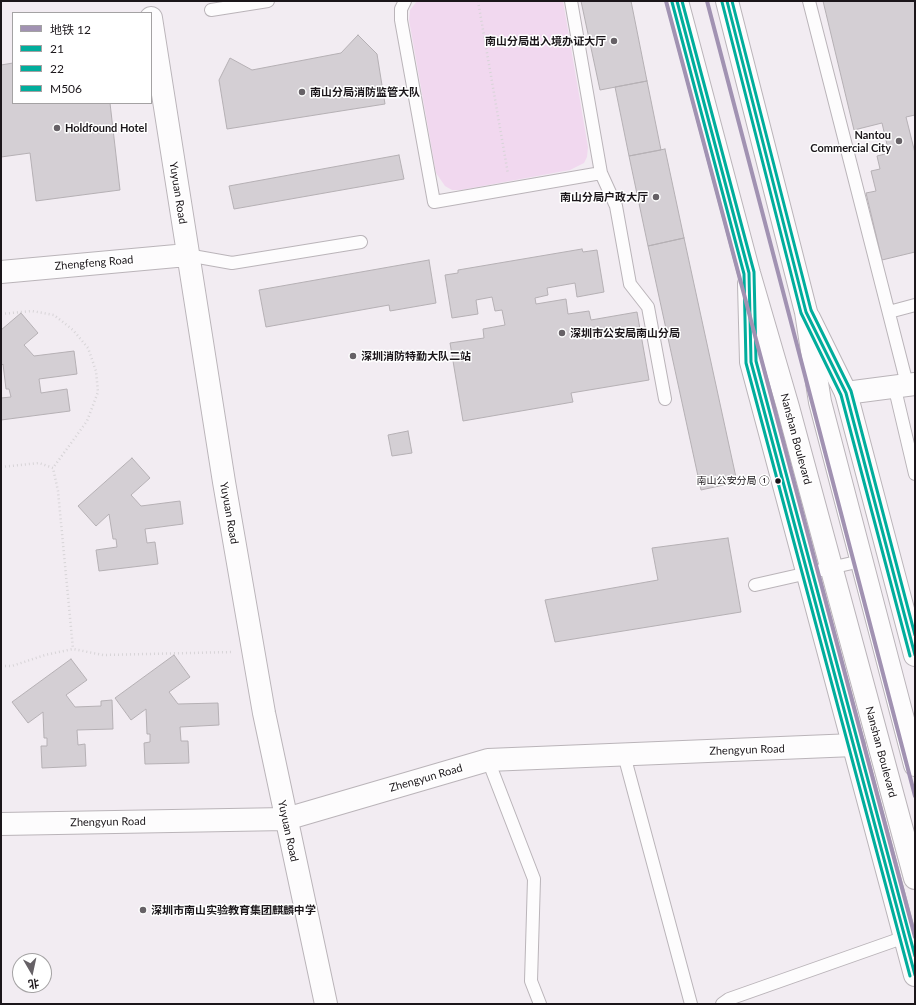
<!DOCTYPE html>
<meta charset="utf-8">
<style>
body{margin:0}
#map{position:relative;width:916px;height:1005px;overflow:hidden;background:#f2ecf2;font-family:Lato,"Noto Sans SC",sans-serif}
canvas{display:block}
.frame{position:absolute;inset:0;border:2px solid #1b161a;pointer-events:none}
.legend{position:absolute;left:12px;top:12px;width:140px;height:92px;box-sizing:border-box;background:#fff;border:1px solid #a4a2a3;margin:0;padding:5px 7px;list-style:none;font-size:12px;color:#1b161a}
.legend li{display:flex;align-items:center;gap:8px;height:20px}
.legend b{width:20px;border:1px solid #a4a2a3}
.north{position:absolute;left:12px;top:953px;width:40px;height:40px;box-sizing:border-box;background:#fff;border:1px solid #a4a2a3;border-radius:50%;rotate:171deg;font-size:11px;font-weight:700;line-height:16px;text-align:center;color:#1b161a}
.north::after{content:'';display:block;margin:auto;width:14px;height:18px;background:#666166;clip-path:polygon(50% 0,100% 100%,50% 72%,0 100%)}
</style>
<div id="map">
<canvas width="916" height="1005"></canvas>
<div class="frame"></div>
<ul class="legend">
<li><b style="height:5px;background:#a192b2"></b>地铁 12</li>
<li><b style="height:5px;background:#01ad9c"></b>21</li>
<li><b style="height:5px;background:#01ad9c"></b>22</li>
<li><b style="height:5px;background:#01ad9c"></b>M506</li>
</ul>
<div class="north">北</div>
</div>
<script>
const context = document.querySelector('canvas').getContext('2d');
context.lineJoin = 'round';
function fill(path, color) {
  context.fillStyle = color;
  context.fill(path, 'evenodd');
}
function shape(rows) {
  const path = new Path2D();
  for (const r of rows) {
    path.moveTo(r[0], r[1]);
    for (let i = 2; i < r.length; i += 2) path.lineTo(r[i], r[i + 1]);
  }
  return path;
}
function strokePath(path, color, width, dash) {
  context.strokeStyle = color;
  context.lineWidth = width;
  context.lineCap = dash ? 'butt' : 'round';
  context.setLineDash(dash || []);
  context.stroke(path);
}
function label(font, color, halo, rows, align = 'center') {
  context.font = font + ' Lato,"Noto Sans SC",sans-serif';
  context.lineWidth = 3;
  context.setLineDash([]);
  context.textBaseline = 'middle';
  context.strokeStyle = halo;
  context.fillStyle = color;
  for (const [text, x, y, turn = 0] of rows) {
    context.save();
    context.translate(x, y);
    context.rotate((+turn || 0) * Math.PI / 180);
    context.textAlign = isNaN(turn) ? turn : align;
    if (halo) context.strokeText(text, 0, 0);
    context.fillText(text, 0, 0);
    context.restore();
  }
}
fill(shape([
 [417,1,563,1,588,147,587,157,584,163,570,170,461,190,452,190,445,186,436,173,409,20,410,10]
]), '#f1d8ef');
const building = shape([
 [581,1,631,1,647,81,600,90,581,1],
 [823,1,915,1,915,115,906,117,915,153,915,252,882,260,866,193,876,191,871,171,880,169,877,156,889,153,882,123,854,130,823,1],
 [358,35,377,54,385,104,227,129,219,80,230,58,252,70,341,53,358,35],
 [13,63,13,103,110,103,120,190,36,201,30,153,1,157,1,65,13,63],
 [647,81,661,150,629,156,615,87,647,81],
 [665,149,684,238,648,246,629,156,665,149],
 [399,155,404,179,234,209,229,186,399,155],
 [684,238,737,482,701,490,648,246,684,238],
 [582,249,583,252,597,250,604,292,577,297,575,283,547,288,548,295,535,298,536,304,566,299,568,314,589,311,591,320,637,312,649,380,571,393,573,402,463,421,450,343,484,338,483,329,505,325,502,310,495,311,492,297,476,300,478,314,452,318,445,275,458,273,458,270,582,249],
 [429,260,436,303,390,311,389,305,266,327,259,290,429,260],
 [21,313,38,333,24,345,34,356,74,351,77,374,39,379,41,393,67,389,70,411,1,420,1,398,11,397,9,389,6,389,3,364,1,366,1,330,21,313],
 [408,431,412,453,392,456,388,435,408,431],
 [132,458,150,478,131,495,141,506,180,501,183,524,145,529,147,543,155,542,158,564,99,571,96,550,117,547,116,539,113,539,109,514,96,526,78,506,132,458],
 [728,538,741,612,555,642,545,600,658,580,652,548,728,538],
 [174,655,190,677,169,692,178,704,218,703,219,725,180,727,181,741,188,741,189,763,145,764,144,743,150,742,150,734,147,734,146,709,131,720,115,698,174,655],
 [71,659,87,680,66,695,75,707,101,706,101,701,112,700,113,729,77,730,78,745,85,744,86,766,42,768,41,746,47,746,47,738,44,738,43,712,28,723,12,702,71,659]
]);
fill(building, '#d4cfd4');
strokePath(building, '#b5b0b4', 1);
const lane = shape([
 [405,1,401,9,401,20,434,202,601,173],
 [571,1,601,173,616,206,630,284,648,307,665,399],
 [809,1,907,384],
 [211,10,268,1],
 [187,255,232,263,361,242],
 [889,312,915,305],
 [894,385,915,474],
 [755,585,861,561],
 [624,755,691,1004],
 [488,760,534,879,531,981,540,1004],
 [722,1004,729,999,905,937]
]);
const street = shape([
 [151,18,224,482,264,713,326,1004],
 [1,272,187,255],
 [846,393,915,384],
 [1,824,286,819,488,760,854,745]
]);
const secondary = shape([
 [749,284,751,362,915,975],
 [809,318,846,393,915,655]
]);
const primary = shape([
 [677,1,749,273,788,407,915,878],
 [727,1,806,312,820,402,915,765],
 [905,937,915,944]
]);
strokePath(lane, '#bab4b9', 14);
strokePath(street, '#bab4b9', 24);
strokePath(secondary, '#bab4b9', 24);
strokePath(primary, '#bab4b9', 24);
strokePath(shape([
 [478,1,508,174],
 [1,314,32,311,54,315,73,330,88,348,96,371,98,392,87,421,53,468],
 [1,467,39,463,53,468,58,491,73,649],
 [1,666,12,666,45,655,73,649,103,655,233,652]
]), '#d7d4d7', 2.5, [1, 3]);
strokePath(lane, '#fdfcfd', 12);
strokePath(street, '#fdfcfd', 22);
strokePath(secondary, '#fdfcfd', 22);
strokePath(primary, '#fdfcfd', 22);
strokePath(shape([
 [677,1,749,273,751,362,915,975],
 [727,1,806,312,846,393,915,655]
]), '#01ad9c', 3);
strokePath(shape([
 [672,2,744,274,746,363,910,976],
 [722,2,801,313,841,395,910,656]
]), '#01ad9c', 3);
strokePath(shape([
 [682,1,754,272,756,361,915,956],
 [732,1,811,310,851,391,915,635]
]), '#01ad9c', 3);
strokePath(shape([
 [666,1,915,937],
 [707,1,915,796]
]), '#a192b2', 4);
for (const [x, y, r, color] of [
 [614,41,4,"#666166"],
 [302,92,4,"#666166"],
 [57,128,4,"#666166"],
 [899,141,4,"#666166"],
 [656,197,4,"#666166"],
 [562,333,4,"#666166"],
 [353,356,4,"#666166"],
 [778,481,3.5,"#1b161a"],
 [143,910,4,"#666166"]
]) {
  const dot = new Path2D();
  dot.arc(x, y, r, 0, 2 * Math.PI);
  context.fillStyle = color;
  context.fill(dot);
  strokePath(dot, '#fff', 1.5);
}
label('10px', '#1b161a', '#fff', [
 ["南山公安分局 ①",770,481]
], 'right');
label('bold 11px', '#1b161a', '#fff', [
 ["南山分局出入境办证大厅",606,41,"right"],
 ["南山分局消防监管大队",310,92],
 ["Holdfound Hotel",65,128],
 ["Nantou",891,135,"right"],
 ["Commercial City",891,148,"right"],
 ["南山分局户政大厅",648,197,"right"],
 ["深圳市公安局南山分局",570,333],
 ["深圳消防特勤大队二站",361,356],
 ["深圳市南山实验教育集团麒麟中学",151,910]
], 'left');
label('11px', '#1b161a', '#fff', [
 ["Yuyuan Road",178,193,81],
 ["Zhengfeng Road",94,263,-5],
 ["Nanshan Boulevard",796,439,75],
 ["Yuyuan Road",229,513,80],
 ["Zhengyun Road",747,750,-2],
 ["Nanshan Boulevard",881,752,75],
 ["Zhengyun Road",426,778,-16],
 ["Zhengyun Road",108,822,-1],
 ["Yuyuan Road",288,831,78]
]);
</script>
